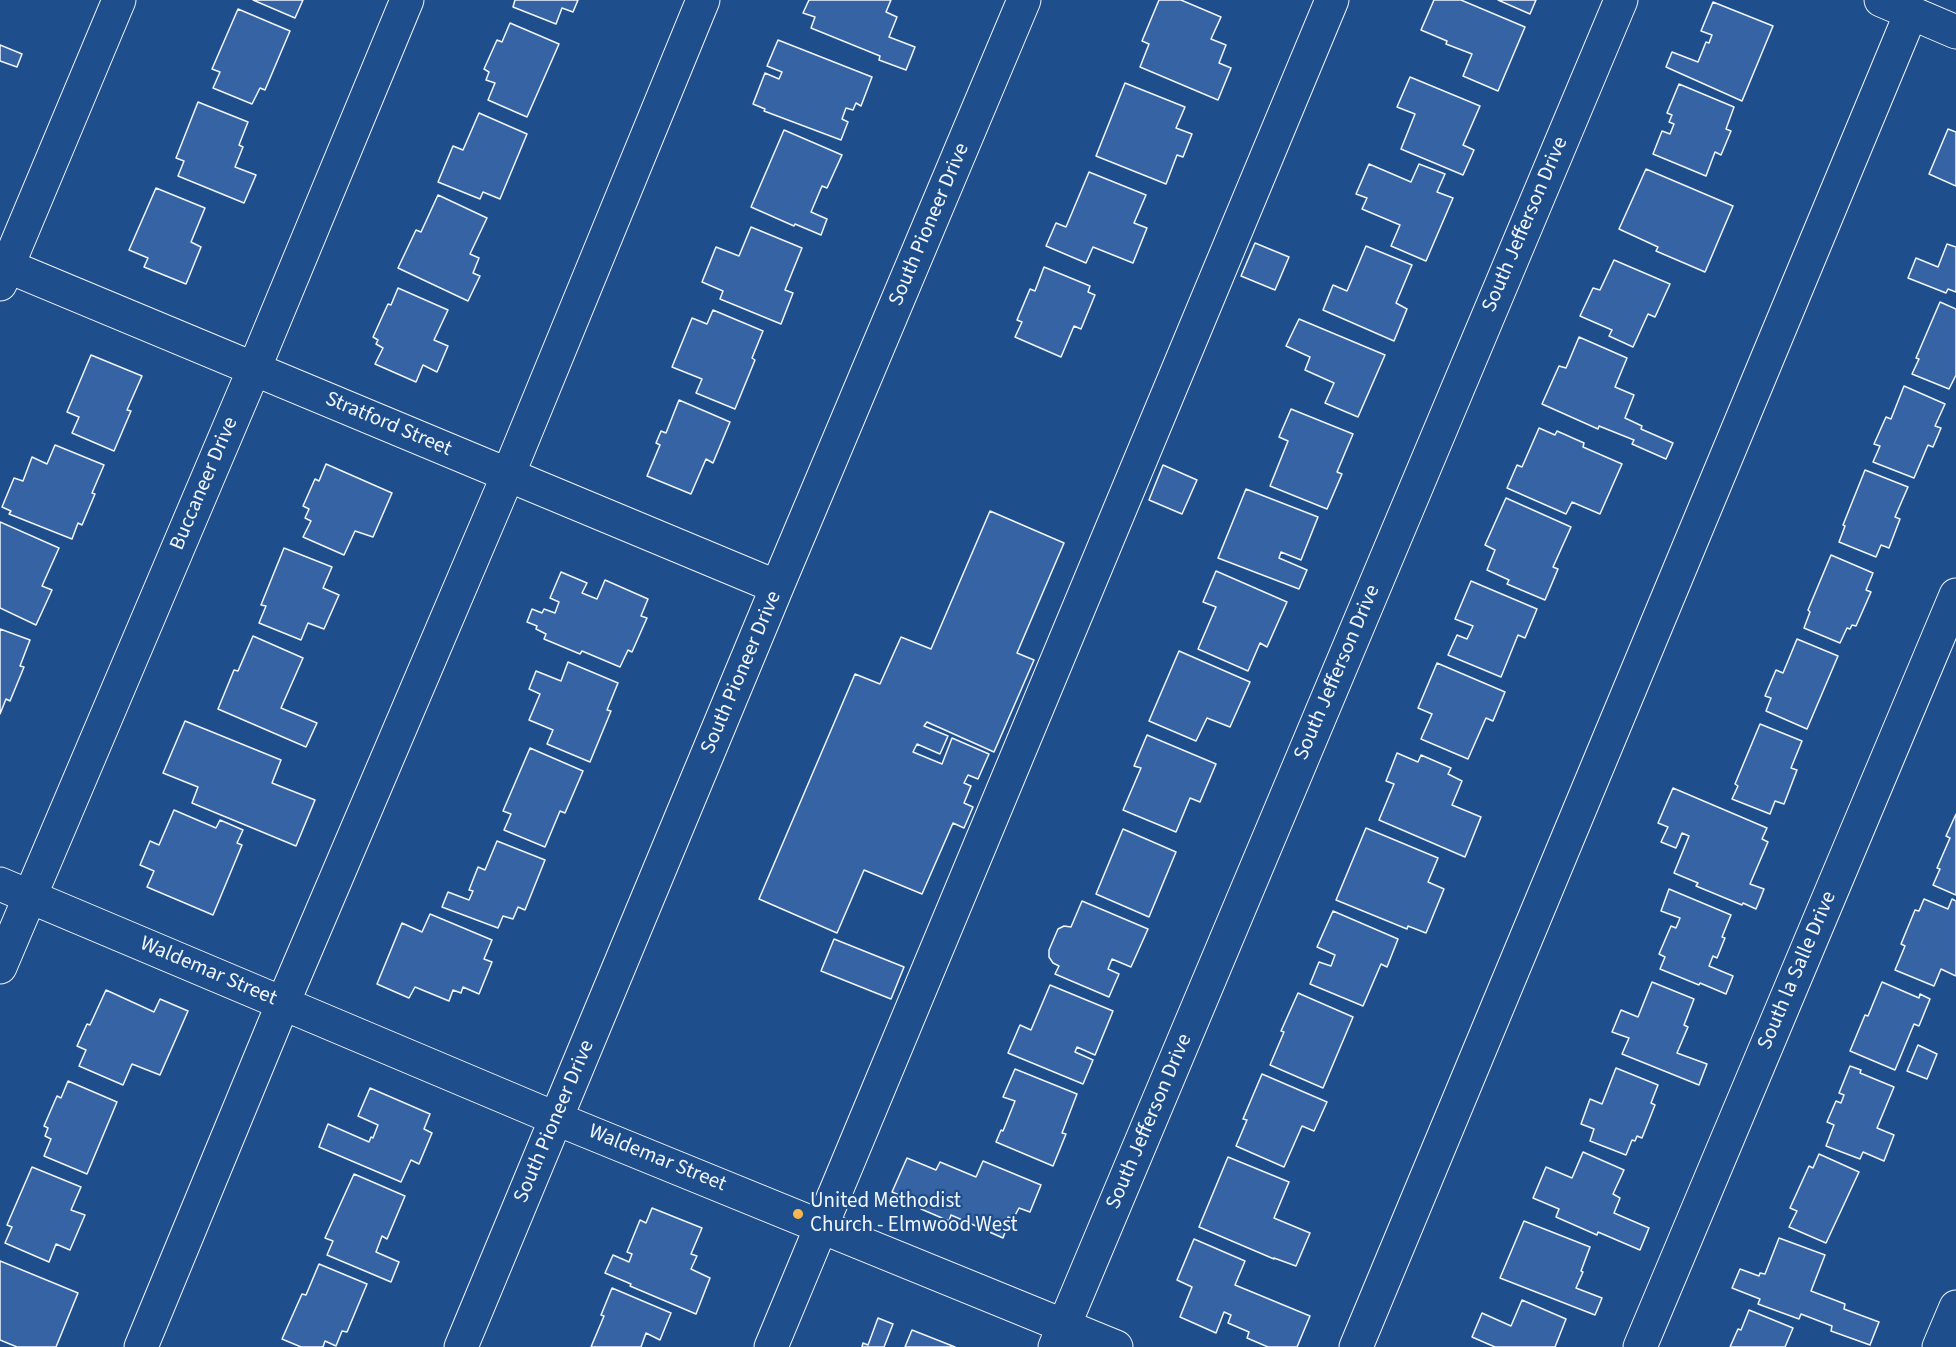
<!DOCTYPE html>
<style>
body{margin:0}
canvas{display:block;background:#1f4e8c}
</style>
<canvas width="1956" height="1347"></canvas>
<script>
const context = document.querySelector('canvas').getContext('2d');
context.lineJoin = 'round';
function fill(path, color) {
  context.fillStyle = color;
  context.fill(path, 'evenodd');
}
function shape(rows) {
  const path = new Path2D();
  for (const r of rows) {
    path.moveTo(r[0], r[1]);
    for (let i = 2; i < r.length; i += 2) path.lineTo(r[i], r[i + 1]);
  }
  return path;
}
function strokePath(path, color, width, dash) {
  context.strokeStyle = color;
  context.lineWidth = width;
  context.lineCap = dash ? 'butt' : 'round';
  context.setLineDash(dash || []);
  context.stroke(path);
}
function label(font, color, halo, rows, align = 'center') {
  context.font = font + ' "Source Sans 3",sans-serif';
  context.lineWidth = 4.5;
  context.setLineDash([]);
  context.textBaseline = 'middle';
  context.strokeStyle = halo;
  context.fillStyle = color;
  for (const [text, x, y, turn = 0] of rows) {
    context.save();
    context.translate(x, y);
    context.rotate((+turn || 0) * Math.PI / 180);
    context.textAlign = isNaN(turn) ? turn : align;
    if (halo) context.strokeText(text, 0, 0);
    context.fillText(text, 0, 0);
    context.restore();
  }
}
const building = shape([
 [253,0,303,0,295,18,253,0],
 [515,0,578,0,573,12,562,8,556,24,513,7,515,0],
 [809,0,891,0,886,12,897,17,889,37,915,47,906,70,879,60,880,56,811,28,815,17,803,13,809,0],
 [1159,0,1181,0,1221,17,1211,39,1226,45,1219,63,1231,68,1218,100,1140,67,1149,44,1142,41,1159,0],
 [1434,0,1461,0,1525,27,1498,91,1463,76,1472,54,1446,44,1447,41,1421,30,1434,0],
 [1498,0,1536,0,1530,14,1498,0],
 [1713,2,1773,26,1742,101,1666,67,1672,52,1698,62,1706,42,1709,43,1712,35,1701,31,1713,2],
 [238,9,290,31,265,90,260,88,252,104,213,88,220,72,212,69,238,9],
 [510,23,559,44,527,117,488,100,495,83,486,80,489,72,484,69,497,40,502,42,510,23],
 [778,40,872,77,861,106,856,103,853,110,846,108,842,119,848,122,841,140,764,111,765,109,753,104,765,73,779,79,782,72,767,66,778,40],
 [0,45,22,54,17,67,0,61,0,45],
 [1410,77,1480,106,1463,145,1474,150,1463,175,1401,149,1415,114,1397,107,1410,77],
 [1125,83,1185,107,1176,128,1192,134,1183,157,1177,155,1166,184,1096,156,1125,83],
 [1679,84,1734,107,1726,129,1731,131,1721,155,1715,152,1706,176,1653,154,1662,131,1670,134,1674,124,1669,122,1672,115,1667,113,1679,84],
 [198,102,248,122,239,145,243,147,235,167,256,175,244,203,178,176,184,161,176,158,198,102],
 [479,113,527,134,500,199,483,192,480,199,438,182,453,146,463,150,479,113],
 [1948,129,1956,132,1956,186,1929,174,1948,129],
 [784,130,842,155,827,188,822,186,811,212,827,219,821,235,795,224,794,226,751,207,784,130],
 [1369,164,1411,182,1419,164,1445,174,1437,192,1453,198,1426,261,1391,246,1400,225,1362,209,1367,198,1356,194,1369,164],
 [1646,169,1733,206,1705,272,1656,251,1658,247,1619,229,1646,169],
 [1089,172,1146,195,1134,223,1147,228,1133,263,1093,247,1086,263,1046,246,1056,223,1066,227,1089,172],
 [156,188,205,208,191,242,201,247,186,284,144,267,148,258,129,250,156,188],
 [438,195,487,218,470,254,479,258,473,273,480,276,468,301,398,268,416,230,421,232,438,195],
 [751,227,802,248,785,290,793,293,781,324,720,299,723,291,702,282,716,247,739,256,751,227],
 [1255,243,1289,257,1275,290,1241,276,1255,243],
 [1947,244,1956,247,1956,292,1948,289,1946,293,1908,278,1916,258,1938,267,1947,244],
 [1366,246,1412,265,1396,303,1407,309,1394,341,1323,310,1333,285,1347,291,1366,246],
 [1614,260,1670,284,1655,317,1648,314,1633,347,1609,336,1612,330,1580,316,1593,288,1600,290,1614,260],
 [1044,267,1090,286,1088,292,1095,295,1081,329,1074,326,1061,357,1015,337,1022,322,1017,320,1030,289,1035,291,1044,267],
 [398,288,448,310,434,340,448,346,437,372,423,365,416,382,375,364,383,348,376,344,378,340,373,337,388,304,391,305,398,288],
 [1940,302,1956,309,1956,375,1949,389,1912,374,1919,359,1916,358,1940,302],
 [713,310,763,331,752,358,755,360,735,409,696,393,702,379,672,367,692,318,707,324,713,310],
 [1299,319,1385,355,1358,417,1325,403,1334,383,1305,370,1310,357,1286,346,1299,319],
 [1579,337,1627,358,1615,387,1634,395,1625,418,1642,426,1641,429,1673,443,1666,459,1632,444,1634,440,1599,426,1598,429,1542,404,1559,366,1566,368,1579,337],
 [91,355,142,376,127,410,131,411,114,451,72,433,79,417,67,412,91,355],
 [1904,386,1945,404,1935,426,1941,428,1933,447,1928,445,1914,478,1873,462,1880,446,1874,444,1886,417,1891,419,1904,386],
 [679,400,730,422,713,463,706,459,691,494,647,476,660,445,656,443,661,431,666,433,679,400],
 [1291,409,1353,434,1337,472,1342,474,1327,509,1270,486,1288,441,1279,437,1291,409],
 [1539,428,1555,435,1557,431,1584,443,1583,447,1622,464,1600,514,1572,502,1566,514,1507,488,1517,465,1522,467,1539,428],
 [55,445,104,465,92,493,95,494,82,525,78,523,72,539,9,514,11,511,2,507,14,478,23,481,32,457,47,464,55,445],
 [326,464,392,493,373,537,355,531,344,555,303,537,311,521,305,518,309,509,303,506,315,479,319,481,326,464],
 [1163,465,1197,480,1182,514,1149,500,1163,465],
 [1865,470,1908,487,1895,517,1900,519,1889,548,1881,545,1876,557,1839,542,1845,526,1843,525,1865,470],
 [1246,489,1318,517,1301,560,1281,552,1279,558,1307,570,1299,589,1218,558,1246,489],
 [1506,498,1571,527,1553,567,1558,569,1545,600,1507,584,1509,580,1487,570,1495,550,1485,545,1506,498],
 [990,511,1064,543,1017,653,1034,660,994,752,927,722,924,726,948,736,940,754,917,744,913,752,942,764,952,738,989,754,978,779,968,775,964,783,971,786,964,803,973,807,964,828,953,823,922,894,864,870,837,933,759,899,855,674,880,684,901,637,931,649,990,511],
 [0,522,59,548,42,586,52,590,36,625,0,608,0,522],
 [284,548,332,567,323,588,339,595,324,629,308,623,301,640,259,623,266,606,261,605,284,548],
 [1831,555,1873,573,1866,590,1871,592,1856,626,1852,625,1850,629,1847,628,1840,643,1804,628,1810,612,1808,610,1831,555],
 [1216,571,1287,602,1267,647,1260,643,1248,671,1198,649,1216,607,1203,602,1216,571],
 [561,572,587,583,582,593,597,599,605,580,648,599,641,616,647,618,632,652,628,650,620,667,582,651,580,654,544,639,546,634,536,629,537,626,527,622,532,609,542,613,544,609,555,613,559,602,550,598,561,572],
 [1471,581,1537,609,1525,638,1518,635,1501,677,1448,655,1457,635,1467,639,1473,626,1455,619,1471,581],
 [0,629,30,640,20,666,24,667,10,701,6,699,0,714,0,629],
 [253,636,303,658,281,708,317,723,306,747,218,709,234,670,238,671,253,636],
 [1797,639,1838,656,1807,729,1766,711,1771,698,1765,696,1776,670,1783,673,1797,639],
 [1179,651,1250,682,1230,727,1207,718,1196,741,1149,721,1179,651],
 [568,662,618,683,607,710,611,711,590,762,547,744,553,730,529,720,540,694,529,689,536,671,561,681,568,662],
 [1437,663,1505,692,1493,721,1486,718,1468,759,1421,739,1432,714,1418,708,1437,663],
 [185,721,281,760,272,783,315,800,296,846,192,803,198,787,163,773,185,721],
 [1760,724,1802,741,1791,768,1797,770,1784,804,1775,801,1770,814,1732,799,1738,786,1735,784,1760,724],
 [1147,735,1216,764,1200,802,1190,798,1176,832,1123,810,1141,768,1134,766,1147,735],
 [530,748,583,771,565,813,560,811,545,847,504,830,511,814,503,811,530,748],
 [1397,753,1418,762,1421,755,1451,768,1448,774,1462,781,1452,805,1481,817,1465,857,1379,820,1394,784,1386,781,1397,753],
 [1673,788,1767,828,1762,839,1768,842,1750,884,1764,889,1756,909,1743,903,1742,905,1696,886,1698,883,1674,873,1689,836,1682,833,1676,848,1661,842,1668,827,1658,823,1673,788],
 [174,810,216,828,220,820,243,830,237,843,242,845,213,915,147,887,154,871,140,865,150,841,159,845,174,810],
 [1956,814,1956,895,1933,885,1940,869,1937,868,1950,838,1946,836,1956,814],
 [1366,828,1438,858,1428,882,1444,889,1426,933,1408,926,1407,929,1336,900,1366,828],
 [1123,829,1176,852,1149,917,1096,894,1123,829],
 [497,841,545,860,525,910,518,907,513,919,503,916,498,928,442,907,448,892,469,900,473,891,469,890,478,867,485,870,497,841],
 [1669,889,1731,915,1722,937,1725,938,1717,958,1713,956,1709,966,1733,976,1726,994,1700,983,1699,985,1660,969,1665,957,1659,954,1671,926,1676,928,1680,918,1661,911,1669,889],
 [1924,899,1948,909,1952,899,1956,901,1956,976,1941,969,1934,986,1895,970,1905,946,1901,944,1915,910,1919,911,1924,899],
 [1082,901,1148,929,1131,967,1112,959,1108,969,1119,974,1109,997,1055,974,1059,966,1053,963,1049,957,1049,950,1058,929,1064,926,1071,927,1082,901],
 [1333,911,1398,939,1387,967,1381,964,1363,1006,1310,984,1319,962,1331,966,1335,955,1317,947,1333,911],
 [430,914,492,940,484,959,492,962,479,994,463,987,461,993,453,990,449,1001,415,987,409,998,377,984,402,923,422,932,430,914],
 [834,939,904,967,891,999,821,971,834,939],
 [1652,982,1694,999,1684,1025,1688,1027,1677,1053,1707,1064,1699,1085,1622,1054,1629,1038,1612,1032,1621,1010,1638,1017,1652,982],
 [1882,982,1919,998,1920,994,1930,999,1919,1026,1914,1024,1895,1070,1850,1051,1865,1015,1868,1016,1882,982],
 [1050,985,1113,1011,1095,1055,1077,1047,1075,1052,1093,1060,1083,1084,1008,1053,1020,1025,1031,1030,1050,985],
 [106,990,154,1012,160,999,188,1011,160,1075,132,1064,123,1085,79,1066,86,1050,77,1046,87,1024,90,1025,106,990],
 [1298,993,1353,1017,1323,1088,1270,1065,1284,1032,1281,1031,1298,993],
 [1918,1045,1937,1054,1927,1079,1907,1071,1918,1045],
 [1850,1066,1861,1070,1860,1073,1894,1087,1877,1128,1894,1135,1884,1161,1863,1152,1860,1159,1826,1146,1834,1125,1827,1122,1836,1101,1841,1103,1844,1095,1839,1093,1850,1066],
 [1616,1068,1658,1085,1651,1103,1655,1105,1642,1138,1637,1136,1635,1141,1632,1140,1626,1155,1590,1141,1594,1129,1581,1124,1590,1099,1602,1104,1616,1068],
 [1015,1069,1077,1094,1062,1133,1066,1134,1053,1166,996,1142,1001,1130,1003,1131,1015,1101,1003,1097,1015,1069],
 [1262,1074,1327,1102,1314,1131,1302,1126,1284,1167,1236,1146,1247,1120,1243,1119,1262,1074],
 [68,1081,117,1102,87,1174,44,1156,51,1139,45,1136,48,1128,44,1126,57,1096,61,1098,68,1081],
 [370,1088,430,1114,424,1129,432,1133,419,1164,411,1160,401,1182,319,1147,328,1124,369,1142,371,1137,373,1138,378,1125,358,1116,370,1088],
 [1583,1152,1624,1170,1613,1194,1620,1198,1614,1213,1649,1228,1640,1250,1598,1232,1597,1235,1556,1217,1559,1209,1533,1198,1546,1167,1572,1178,1583,1152],
 [1819,1154,1859,1172,1826,1243,1789,1227,1797,1211,1790,1208,1809,1166,1813,1168,1819,1154],
 [1228,1157,1289,1182,1274,1218,1310,1233,1296,1266,1274,1258,1274,1259,1199,1227,1228,1157],
 [907,1158,936,1170,940,1162,976,1177,983,1161,1041,1185,1030,1212,1019,1208,1013,1219,1008,1217,1005,1226,1007,1227,1003,1238,951,1215,949,1221,921,1209,923,1205,892,1192,907,1158],
 [32,1167,81,1187,71,1210,85,1215,70,1250,56,1244,49,1262,5,1243,12,1227,7,1225,32,1167],
 [354,1174,405,1196,387,1239,382,1236,376,1252,399,1262,391,1282,327,1255,333,1241,325,1238,354,1174],
 [652,1208,702,1228,691,1254,697,1256,691,1269,710,1278,696,1314,630,1286,631,1284,605,1273,613,1255,629,1262,632,1254,627,1252,640,1220,646,1223,652,1208],
 [1524,1221,1590,1247,1581,1271,1583,1272,1576,1288,1602,1298,1595,1315,1500,1278,1524,1221],
 [1779,1238,1825,1255,1811,1291,1845,1304,1844,1309,1879,1322,1870,1345,1831,1331,1832,1326,1801,1314,1799,1319,1758,1304,1760,1299,1732,1288,1740,1269,1759,1276,1760,1273,1765,1274,1779,1238],
 [1194,1239,1245,1261,1235,1285,1310,1316,1297,1347,1268,1347,1247,1338,1249,1332,1228,1323,1231,1315,1224,1312,1216,1333,1180,1317,1192,1287,1177,1280,1194,1239],
 [0,1261,78,1293,56,1347,17,1347,0,1340,0,1261],
 [319,1264,367,1284,347,1332,342,1331,336,1346,325,1341,323,1347,301,1347,282,1339,302,1294,306,1295,319,1264],
 [612,1288,671,1313,660,1340,646,1333,641,1347,591,1347,604,1316,601,1315,612,1288],
 [1522,1300,1566,1319,1555,1347,1495,1347,1472,1337,1482,1313,1511,1326,1522,1300],
 [1749,1310,1793,1328,1785,1347,1730,1347,1738,1329,1741,1330,1749,1310],
 [878,1318,893,1324,884,1347,862,1347,863,1343,868,1345,878,1318],
 [912,1330,955,1347,905,1347,912,1330]
]);
fill(building, '#3563a3');
strokePath(building, '#f2f6ff', 1.5);
const minor = shape([
 [1881,0,1956,32],
 [0,263,777,587],
 [0,284,119,0],
 [0,884,557,1119,1116,1347],
 [0,967,254,369,407,0],
 [141,1347,283,1003,508,475,703,0],
 [461,1347,777,587,1024,0],
 [771,1347,1332,0],
 [1055,1347,1621,0],
 [1356,1347,1911,13],
 [1640,1347,1956,595],
 [1939,1347,1956,1307]
]);
strokePath(minor, '#f2f6ff', 35);
strokePath(minor, '#1f4e8c', 33);
for (const [x, y, r, color] of [
 [798,1214,6,"#ffb74d"]
]) {
  const dot = new Path2D();
  dot.arc(x, y, r, 0, 2 * Math.PI);
  context.fillStyle = color;
  context.fill(dot);
  strokePath(dot, '#1f4e8c', 2);
}
label('21px', '#f2f6ff', '#1f4e8c', [
 ["South Pioneer Drive",930,225,-67],
 ["South Jefferson Drive",1526,225,-67],
 ["Stratford Street",388,425,23],
 ["Buccaneer Drive",205,484,-67],
 ["South Pioneer Drive",742,673,-67],
 ["South Jefferson Drive",1338,673,-67],
 ["South la Salle Drive",1798,971,-67],
 ["Waldemar Street",208,972,23],
 ["South Pioneer Drive",555,1122,-67],
 ["South Jefferson Drive",1150,1122,-67],
 ["Waldemar Street",657,1159,22]
]);
label('21px', '#f2f6ff', '#1f4e8c', [
 ["United Methodist",810,1202],
 ["Church - Elmwood West",810,1226]
], 'left');
</script>
